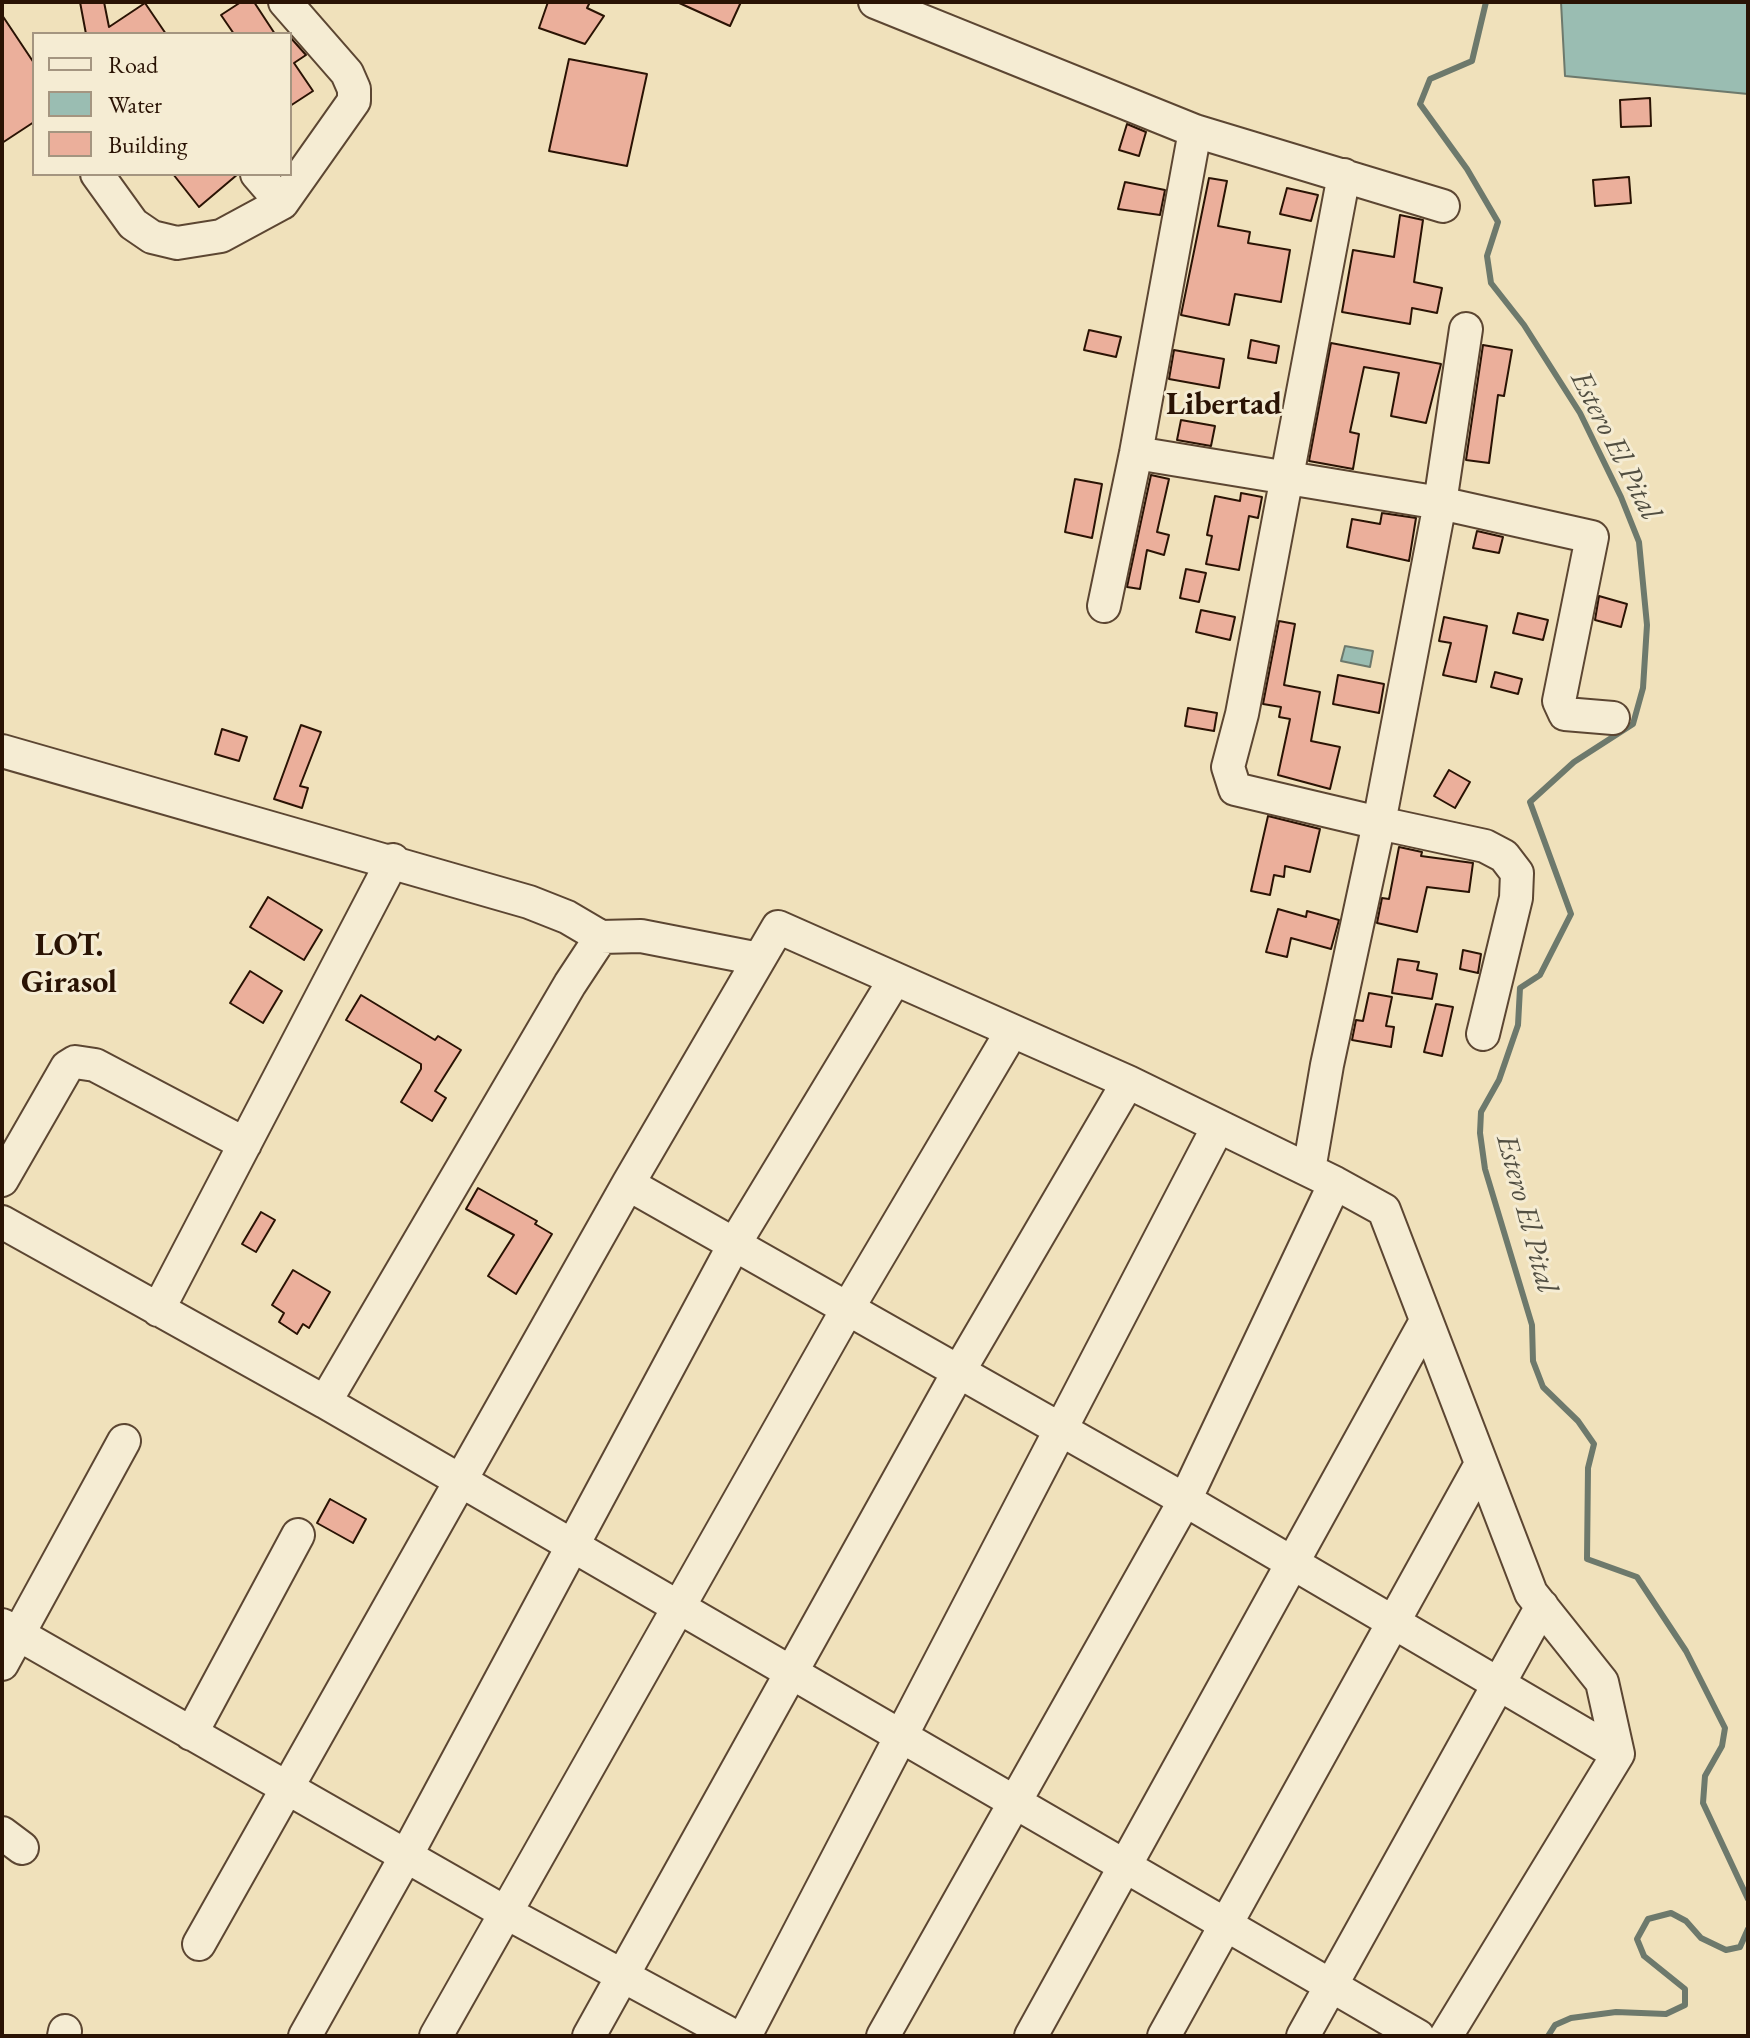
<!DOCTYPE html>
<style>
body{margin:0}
#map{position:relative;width:1750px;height:2038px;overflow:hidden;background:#f0e1bb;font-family:"EB Garamond",serif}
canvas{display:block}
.frame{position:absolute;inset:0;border:4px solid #2a1304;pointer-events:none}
.legend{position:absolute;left:32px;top:32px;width:260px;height:144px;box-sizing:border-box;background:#f5ecd3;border:2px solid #a49580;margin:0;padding:10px 14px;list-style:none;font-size:24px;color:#2a1304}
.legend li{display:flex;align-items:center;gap:16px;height:40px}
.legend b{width:40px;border:2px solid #a49580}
</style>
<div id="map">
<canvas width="1750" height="2038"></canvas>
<div class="frame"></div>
<ul class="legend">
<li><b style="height:10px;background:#f5ecd3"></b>Road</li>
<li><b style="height:22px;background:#9abdb2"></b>Water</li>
<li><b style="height:22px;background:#ebaf9b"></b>Building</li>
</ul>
</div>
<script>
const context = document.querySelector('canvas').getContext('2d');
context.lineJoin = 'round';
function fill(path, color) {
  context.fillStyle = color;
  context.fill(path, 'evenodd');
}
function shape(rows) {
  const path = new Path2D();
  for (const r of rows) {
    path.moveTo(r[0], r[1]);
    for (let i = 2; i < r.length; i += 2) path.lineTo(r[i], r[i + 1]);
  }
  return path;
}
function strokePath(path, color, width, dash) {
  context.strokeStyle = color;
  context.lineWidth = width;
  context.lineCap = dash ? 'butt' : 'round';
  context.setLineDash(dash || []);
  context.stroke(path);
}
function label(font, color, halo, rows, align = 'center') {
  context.font = font + ' "EB Garamond",serif';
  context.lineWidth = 6;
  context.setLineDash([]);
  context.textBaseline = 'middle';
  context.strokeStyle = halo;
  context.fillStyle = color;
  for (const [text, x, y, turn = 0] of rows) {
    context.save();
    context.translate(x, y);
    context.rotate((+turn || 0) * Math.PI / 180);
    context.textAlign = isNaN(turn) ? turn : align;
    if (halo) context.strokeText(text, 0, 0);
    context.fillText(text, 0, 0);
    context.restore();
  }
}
const water = shape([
 [1561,2,1748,2,1748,94,1565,76,1561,2],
 [1345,646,1373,651,1370,667,1341,661,1345,646]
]);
fill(water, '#9abdb2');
strokePath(water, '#6d796c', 2);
strokePath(shape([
 [1486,2,1472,61,1430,79,1420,104,1467,169,1498,222,1487,256,1491,283,1524,325,1580,413,1621,497,1639,542,1647,625,1643,688,1633,724,1574,762,1530,802,1571,914,1540,975,1520,988,1518,1025,1499,1080,1481,1112,1480,1133,1485,1169,1532,1325,1533,1361,1543,1387,1578,1421,1594,1444,1588,1468,1587,1559,1637,1577,1686,1651,1725,1728,1722,1746,1705,1776,1703,1803,1748,1899],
 [1548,2036,1555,2025,1571,2018,1616,2012,1666,2014,1685,2005,1685,1989,1644,1956,1637,1939,1648,1919,1671,1913,1686,1921,1701,1938,1726,1950,1740,1947,1748,1929]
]), '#6d796c', 6);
const building = shape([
 [80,2,104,2,109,27,145,3,166,34,86,34,80,2],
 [241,2,254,2,275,34,234,34,221,15,241,2],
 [548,2,590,2,587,8,604,16,585,44,539,28,548,2],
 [677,2,741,2,730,26,677,2],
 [2,15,34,63,34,122,2,143,2,15],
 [290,37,306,55,294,63,313,91,290,106,290,37],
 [569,59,647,74,627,166,549,151,569,59],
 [1650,98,1651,126,1621,127,1620,100,1650,98],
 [1127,124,1146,132,1139,156,1119,150,1127,124],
 [173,174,238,174,199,207,173,174],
 [1629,177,1631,203,1595,206,1593,180,1629,177],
 [1209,178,1227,181,1218,226,1250,232,1248,243,1290,250,1281,302,1235,294,1229,325,1181,315,1209,178],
 [1125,182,1165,190,1160,215,1118,209,1125,182],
 [1287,188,1318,195,1311,221,1280,214,1287,188],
 [1400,215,1423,220,1414,282,1442,288,1437,313,1412,308,1410,324,1342,312,1353,250,1394,257,1400,215],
 [1089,330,1121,337,1116,357,1084,350,1089,330],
 [1251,340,1279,346,1276,363,1248,358,1251,340],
 [1331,343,1441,364,1426,423,1391,416,1399,373,1364,367,1350,432,1359,434,1353,469,1309,461,1331,343],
 [1483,345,1512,350,1504,396,1498,395,1489,463,1466,460,1483,345],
 [1174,350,1224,359,1219,388,1169,379,1174,350],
 [1181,420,1215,426,1211,446,1177,440,1181,420],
 [1151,475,1169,479,1157,532,1169,535,1164,555,1147,550,1140,589,1127,587,1151,475],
 [1075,479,1102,484,1092,538,1065,532,1075,479],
 [1241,493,1262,497,1258,518,1249,516,1239,570,1206,564,1212,536,1207,535,1215,496,1240,501,1241,493],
 [1382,513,1416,518,1409,561,1347,547,1352,519,1380,524,1382,513],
 [1477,531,1503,537,1499,553,1473,548,1477,531],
 [1186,569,1206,573,1199,602,1180,598,1186,569],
 [1599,596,1627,604,1621,627,1595,620,1599,596],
 [1201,610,1235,617,1230,640,1196,632,1201,610],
 [1518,613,1548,620,1543,640,1513,633,1518,613],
 [1444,617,1487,626,1476,682,1443,675,1451,643,1439,641,1444,617],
 [1279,621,1295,624,1284,685,1320,692,1311,741,1340,747,1330,789,1278,775,1290,719,1279,717,1281,707,1263,704,1279,621],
 [1495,672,1522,679,1518,694,1491,687,1495,672],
 [1338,675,1384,684,1379,713,1333,704,1338,675],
 [1188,708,1217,713,1214,731,1185,726,1188,708],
 [301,725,321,732,300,786,308,788,302,808,274,799,301,725],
 [222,729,247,737,239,761,215,754,222,729],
 [1449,770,1470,782,1455,808,1434,796,1449,770],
 [1268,816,1320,829,1310,872,1285,866,1284,877,1274,875,1270,895,1251,891,1268,816],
 [1399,847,1422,852,1421,856,1473,863,1469,892,1427,887,1417,932,1377,923,1382,898,1389,899,1399,847],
 [268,897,322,930,304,960,250,927,268,897],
 [1278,909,1306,917,1307,911,1339,920,1331,949,1291,938,1287,957,1266,952,1278,909],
 [1463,950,1481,954,1478,973,1460,969,1463,950],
 [1398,959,1419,962,1417,970,1437,974,1432,999,1392,993,1398,959],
 [250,971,282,991,263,1023,230,1003,250,971],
 [1369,993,1392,997,1386,1026,1394,1027,1391,1047,1352,1040,1356,1020,1363,1021,1369,993],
 [361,995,435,1040,438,1036,461,1050,435,1091,446,1098,432,1121,401,1102,421,1069,421,1064,346,1020,361,995],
 [1436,1004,1453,1007,1442,1056,1424,1052,1436,1004],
 [478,1188,537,1221,535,1224,552,1234,516,1294,488,1276,514,1235,466,1209,478,1188],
 [261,1212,275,1220,256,1252,242,1244,261,1212],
 [293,1270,330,1292,309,1328,303,1324,297,1334,279,1322,284,1313,272,1305,293,1270],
 [330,1499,366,1519,353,1543,317,1523,330,1499]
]);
fill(building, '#ebaf9b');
strokePath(building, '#2a1304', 2);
const minor = shape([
 [875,2,1195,131,1443,206],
 [97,174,133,224,152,237,177,243,221,236,282,203,354,101,354,89,347,73,285,2],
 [257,174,282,203],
 [1466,329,1440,503,1379,823,1485,846,1504,856,1517,873,1516,898,1483,1034],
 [1136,453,1440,503,1592,537,1559,701,1565,714,1613,718],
 [1104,606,1136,453,1195,131],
 [2,751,529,902,567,917,601,937,641,936,759,959],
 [1309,1170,1327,1065,1379,823,1235,789,1228,767,1242,714,1344,175],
 [2,1180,67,1067,75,1062,95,1065,245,1144],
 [1335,1183,1384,1210,1531,1593,1602,1682,1618,1754,1446,2036],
 [628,1184,778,927,1128,1082,1335,1183,1185,1500,1618,1754],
 [2,1222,325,1402,570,984,601,937],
 [158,1310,393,860],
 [325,1402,1418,2036],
 [2,1625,492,1905,734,2036],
 [2,1664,124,1441],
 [191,1734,298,1535],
 [2,1833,22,1848],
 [199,1944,628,1184,1185,1500,883,2036],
 [64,2036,65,2031],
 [305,2036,406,1856,735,1243,895,979],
 [436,2036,848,1308,1012,1031],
 [589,2036,959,1371,1128,1082],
 [745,2036,1218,1127],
 [1031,2036,1426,1321],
 [1164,2036,1481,1464],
 [1303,2036,1542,1606]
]);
strokePath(minor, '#5c4632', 36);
strokePath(minor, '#f5ecd3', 32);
label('italic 30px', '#514e41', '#f5ecd3', [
 ["Estero El Pital",1615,446,63],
 ["Estero El Pital",1526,1214,75]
]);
label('bold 32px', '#2a1304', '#f5ecd3', [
 ["Libertad",1224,405],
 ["LOT.",69,946],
 ["Girasol",69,983]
]);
</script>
